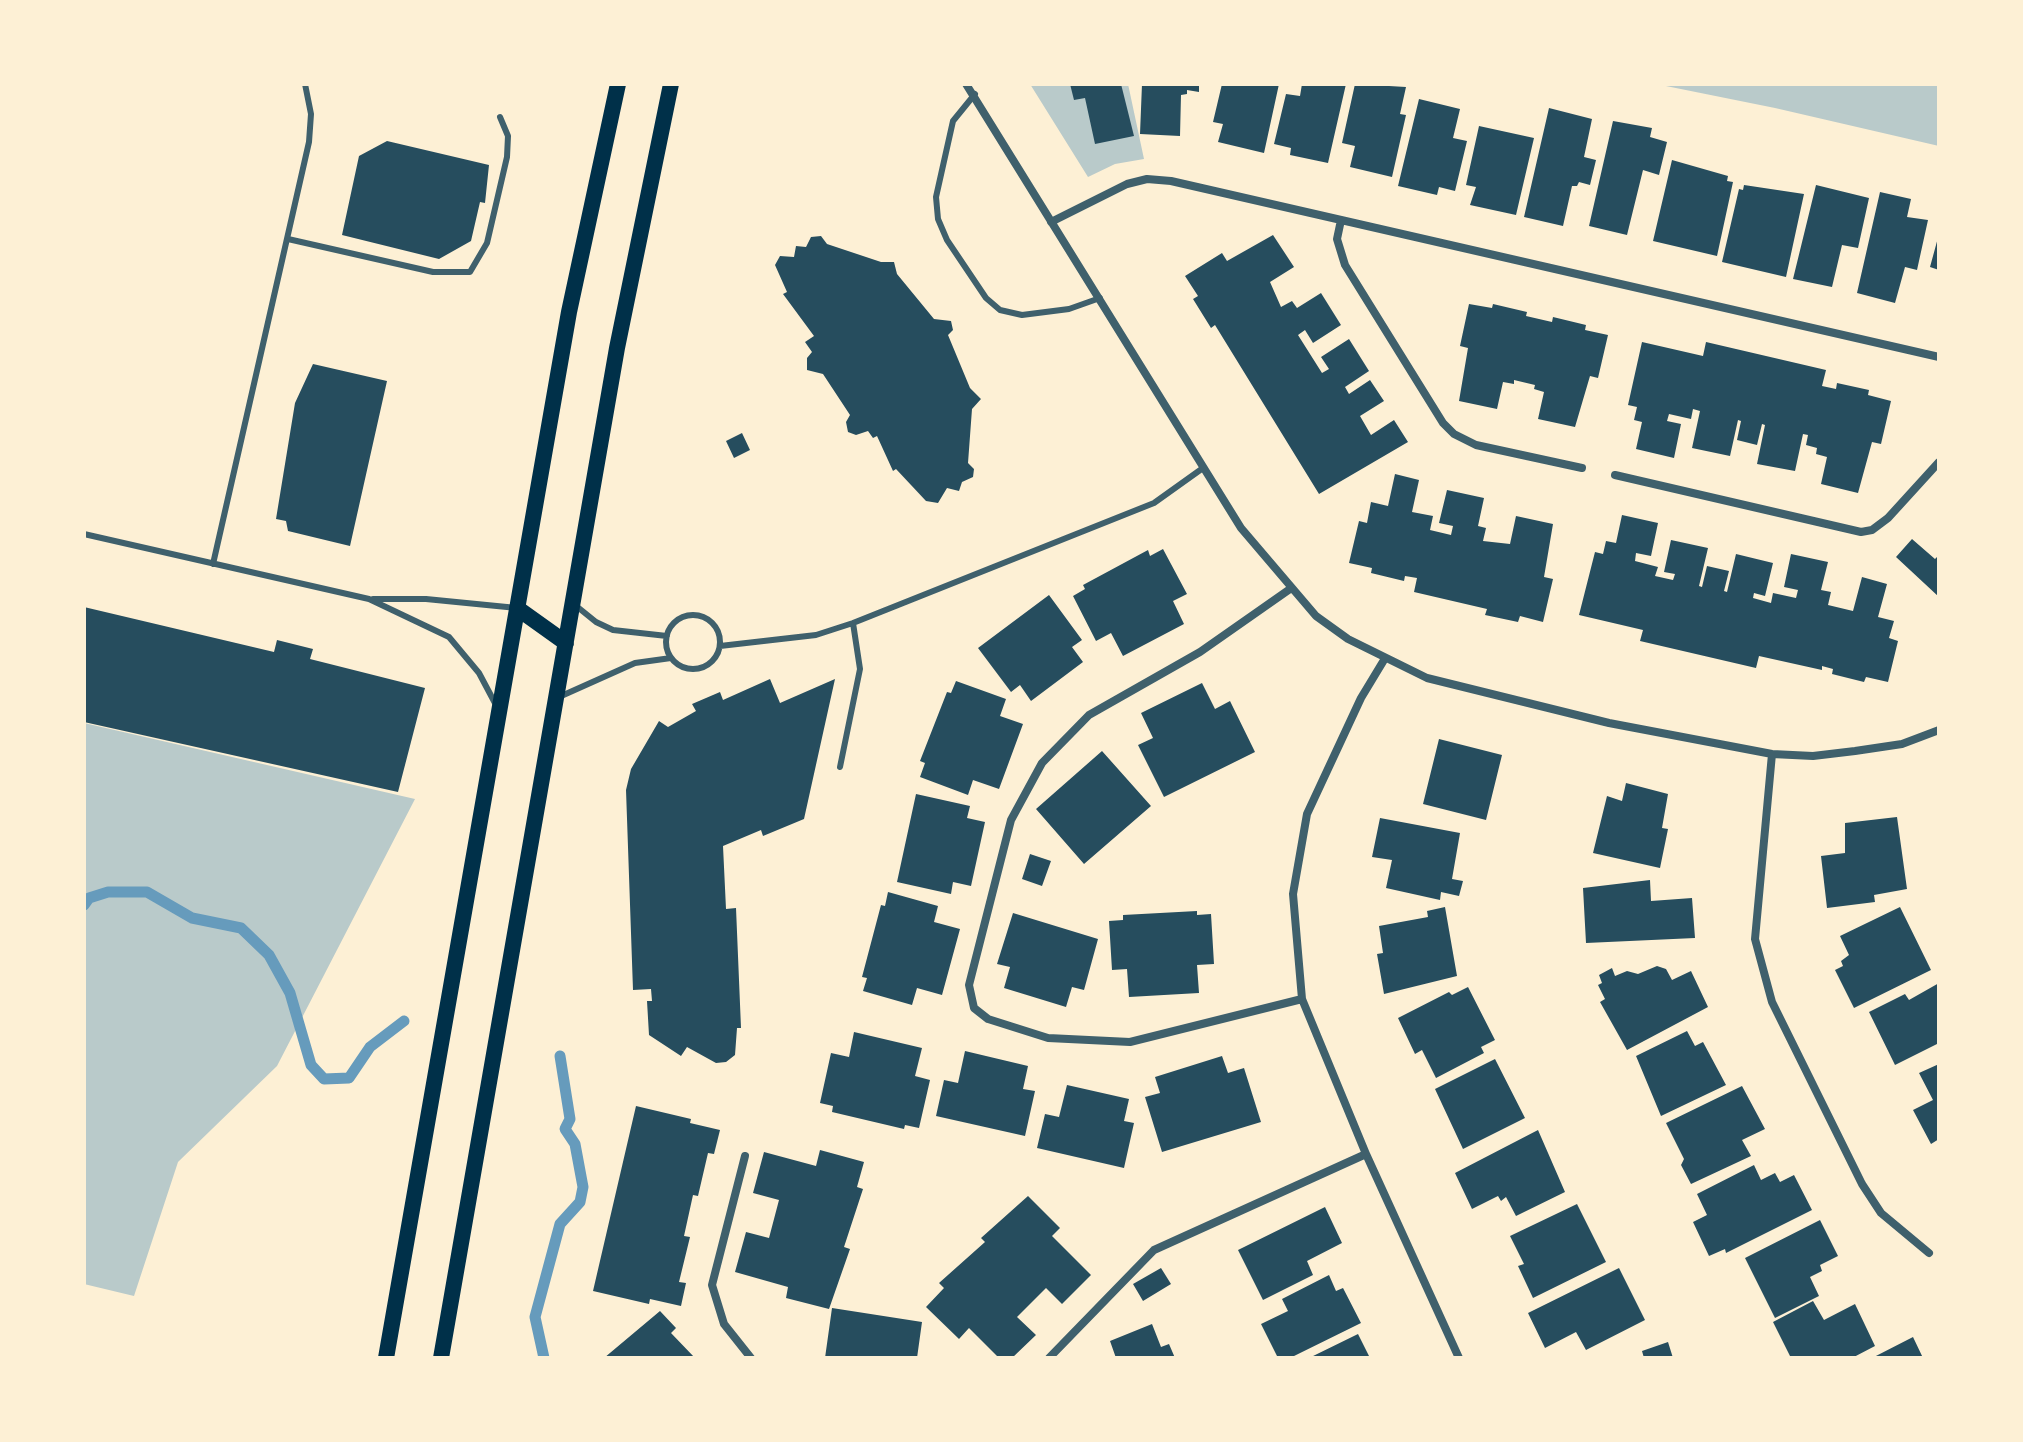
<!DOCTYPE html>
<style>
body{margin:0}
#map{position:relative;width:2023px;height:1442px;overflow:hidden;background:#fdf0d5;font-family:"Space Grotesk",sans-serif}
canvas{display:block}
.frame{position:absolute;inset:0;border:86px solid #fdf0d5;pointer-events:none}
</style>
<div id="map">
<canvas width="2023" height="1442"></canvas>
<div class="frame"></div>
</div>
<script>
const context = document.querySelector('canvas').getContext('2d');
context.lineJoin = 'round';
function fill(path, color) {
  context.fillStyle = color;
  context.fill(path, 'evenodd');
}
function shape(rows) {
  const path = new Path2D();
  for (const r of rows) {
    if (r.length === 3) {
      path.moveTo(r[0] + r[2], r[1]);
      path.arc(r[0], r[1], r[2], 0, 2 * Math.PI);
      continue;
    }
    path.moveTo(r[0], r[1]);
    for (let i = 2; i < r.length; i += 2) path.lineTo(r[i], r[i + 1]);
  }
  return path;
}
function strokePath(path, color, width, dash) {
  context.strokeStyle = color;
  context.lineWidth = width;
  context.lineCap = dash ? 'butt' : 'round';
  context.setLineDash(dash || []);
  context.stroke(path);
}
fill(shape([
 [1030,84,1128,84,1144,159,1115,164,1088,177],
 [1656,84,1939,84,1939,146,1775,108],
 [84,723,415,799,277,1066,178,1162,134,1296,84,1284]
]), '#b9caca');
strokePath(shape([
 [84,905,89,898,108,892,147,892,192,918,241,928,269,955,290,993,311,1065,324,1079,349,1078,370,1047,404,1021],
 [544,1358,535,1317,560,1224,580,1202,583,1187,575,1144,565,1129,570,1119,560,1056]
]), '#669bbc', 11);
fill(shape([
 [1070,84,1121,84,1134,136,1095,144,1085,98,1074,100],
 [1142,84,1199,84,1199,92,1187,90,1187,94,1181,95,1180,136,1140,134],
 [1222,84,1279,84,1264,153,1218,142,1223,124,1213,122],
 [1302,84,1346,84,1328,163,1290,155,1291,148,1274,144,1286,94,1300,96],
 [1355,84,1406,87,1400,114,1406,115,1392,177,1350,167,1355,146,1342,143],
 [1419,99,1460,109,1453,138,1467,141,1455,191,1439,187,1437,195,1398,186],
 [1549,108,1592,119,1584,157,1596,160,1590,185,1579,182,1577,186,1572,186,1563,226,1524,217],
 [1613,121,1652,128,1650,137,1667,142,1659,175,1643,170,1627,235,1589,226],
 [1479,126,1534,138,1516,215,1470,205,1476,187,1466,185],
 [387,141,489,165,485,203,480,202,471,241,439,259,342,235,359,156],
 [1672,160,1728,176,1727,181,1733,182,1717,256,1653,241],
 [1744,185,1804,194,1786,277,1722,262,1739,189,1743,190],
 [1816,185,1869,198,1858,248,1842,245,1832,287,1793,279],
 [1880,192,1911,199,1907,217,1928,220,1917,270,1905,267,1895,303,1857,293],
 [1939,234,1939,270,1930,267],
 [1273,235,1294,267,1270,282,1281,307,1292,301,1297,308,1321,293,1341,325,1313,343,1305,330,1298,335,1322,373,1329,369,1321,357,1349,339,1369,371,1345,387,1349,394,1370,380,1384,401,1360,416,1371,435,1394,420,1408,442,1319,494,1215,325,1211,328,1193,299,1198,296,1185,276,1222,253,1227,261],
 [821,236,827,244,881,262,894,262,897,274,934,319,951,321,953,330,948,335,970,388,981,399,972,409,968,463,974,469,973,477,962,482,959,491,947,488,938,503,926,501,896,469,893,471,877,436,873,438,868,431,856,435,848,432,846,422,850,415,823,374,807,370,807,358,812,352,805,342,814,336,783,294,787,292,775,265,780,256,794,257,796,246,806,247,811,237],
 [1469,304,1492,308,1493,304,1527,312,1526,316,1552,322,1553,317,1586,325,1585,330,1608,335,1598,378,1590,376,1575,427,1538,419,1544,392,1534,389,1535,385,1514,380,1514,384,1503,382,1497,409,1459,401,1468,348,1460,346],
 [1642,342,1703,356,1706,342,1826,370,1822,386,1836,389,1837,383,1869,390,1868,395,1891,401,1881,444,1872,442,1858,493,1821,484,1827,457,1816,454,1817,448,1806,445,1808,435,1803,434,1795,471,1757,464,1765,425,1762,424,1757,445,1737,440,1741,421,1738,420,1730,456,1692,448,1700,411,1693,409,1691,419,1669,414,1667,421,1681,424,1674,458,1636,449,1642,422,1634,420,1637,407,1628,405],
 [313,364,387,381,350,546,288,531,286,521,276,519,295,403],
 [742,433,750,450,734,458,726,441],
 [1395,474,1419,480,1412,512,1433,516,1430,530,1451,535,1453,526,1439,523,1447,490,1484,498,1478,526,1486,528,1483,541,1510,544,1516,516,1553,524,1544,577,1553,579,1543,622,1520,616,1518,622,1485,615,1487,609,1414,592,1417,578,1405,576,1404,581,1371,573,1372,568,1349,563,1359,521,1367,523,1371,502,1388,506],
 [1622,515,1658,523,1651,556,1636,553,1635,561,1658,567,1655,576,1673,580,1675,574,1664,572,1671,540,1708,548,1699,586,1702,587,1707,566,1729,571,1724,591,1727,592,1736,554,1773,563,1765,596,1754,593,1753,598,1771,603,1773,593,1796,598,1798,590,1784,587,1791,554,1828,562,1821,590,1831,592,1828,605,1853,611,1862,577,1887,584,1878,617,1894,621,1889,638,1898,641,1888,682,1866,677,1864,682,1832,674,1833,669,1822,666,1822,670,1759,656,1756,668,1640,641,1643,630,1579,615,1595,552,1603,554,1606,541,1616,543],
 [1912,539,1935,559,1939,555,1939,597,1896,557],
 [1163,549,1187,594,1173,601,1184,624,1123,656,1111,633,1096,641,1073,596,1085,589,1083,585,1148,550,1150,556],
 [1049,595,1082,640,1072,647,1083,662,1031,701,1020,685,1011,692,978,648],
 [84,607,274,652,277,640,313,649,310,659,425,688,398,792,84,722],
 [770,679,780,703,835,679,804,819,763,836,761,830,723,846,726,909,736,908,741,1028,737,1028,735,1055,726,1062,716,1063,687,1047,681,1056,649,1035,647,1001,652,1001,651,989,633,990,626,790,631,769,659,721,668,727,696,711,692,704,720,692,723,700],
 [956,681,1006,699,1000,716,1023,724,999,789,973,780,968,795,920,777,925,763,920,761,947,692,951,693],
 [1202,683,1215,709,1230,701,1255,752,1164,797,1138,745,1153,738,1141,713],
 [1439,739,1502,755,1486,820,1423,804],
 [1102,751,1151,806,1084,864,1036,809],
 [1626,783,1668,794,1662,828,1668,829,1660,868,1593,853,1607,796,1622,801],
 [916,794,970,806,967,818,985,822,971,886,953,882,951,894,897,882],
 [1897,817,1907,889,1874,895,1875,902,1827,908,1821,856,1845,853,1845,823],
 [1380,818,1460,833,1452,879,1463,881,1459,896,1441,892,1440,900,1386,888,1392,860,1372,857],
 [1030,854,1051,861,1042,886,1022,879],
 [1650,880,1651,901,1692,898,1695,938,1586,943,1583,888],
 [888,892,938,906,934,922,960,929,942,995,917,988,912,1005,863,991,867,978,862,977,881,905,885,906],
 [1445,907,1457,976,1384,994,1377,954,1383,953,1379,926,1428,917,1427,911],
 [1900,907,1931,970,1854,1008,1835,970,1843,966,1841,961,1849,955,1840,936],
 [1197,911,1197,915,1211,914,1214,964,1197,965,1199,993,1129,997,1127,969,1112,970,1109,921,1123,920,1123,915],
 [1013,913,1098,939,1084,990,1072,987,1066,1007,1004,988,1010,967,997,964],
 [1657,966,1666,969,1672,980,1691,971,1708,1007,1627,1050,1600,1002,1605,999,1598,985,1602,983,1599,975,1612,968,1615,976,1627,971,1638,974],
 [1939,983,1939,1043,1895,1065,1869,1012,1905,994,1909,1000],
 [1468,987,1495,1040,1481,1047,1484,1053,1436,1078,1422,1050,1415,1054,1398,1018,1449,992,1452,995],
 [1687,1031,1695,1046,1703,1042,1726,1085,1661,1116,1636,1056],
 [854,1032,922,1048,915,1076,930,1080,919,1128,905,1125,904,1129,832,1112,833,1106,820,1103,831,1053,849,1057],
 [965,1051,1028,1066,1023,1089,1035,1091,1025,1136,936,1116,944,1080,958,1083],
 [1222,1056,1228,1073,1244,1068,1261,1122,1162,1152,1145,1097,1160,1093,1155,1077],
 [1495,1059,1525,1118,1463,1149,1435,1089],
 [1939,1064,1939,1139,1931,1144,1913,1110,1933,1100,1919,1073],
 [1067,1085,1129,1099,1124,1121,1134,1123,1124,1168,1037,1148,1045,1114,1059,1117],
 [1742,1086,1765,1129,1742,1140,1751,1156,1691,1184,1681,1165,1684,1159,1666,1123],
 [636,1106,691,1119,690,1123,720,1130,714,1154,708,1153,698,1196,693,1195,684,1236,690,1237,679,1282,686,1283,681,1306,650,1299,649,1304,593,1291],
 [1538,1130,1565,1192,1516,1216,1506,1197,1501,1201,1498,1196,1472,1209,1455,1173],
 [820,1150,864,1162,857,1187,863,1189,844,1247,850,1249,829,1309,786,1298,788,1287,735,1272,746,1232,769,1238,779,1200,753,1193,764,1152,816,1166],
 [1754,1165,1761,1180,1775,1173,1780,1182,1794,1175,1812,1210,1726,1253,1725,1249,1709,1256,1693,1222,1707,1215,1697,1194],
 [1028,1196,1060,1228,1052,1236,1091,1275,1062,1304,1046,1288,1017,1317,1036,1335,1012,1358,999,1358,969,1328,959,1339,926,1307,944,1288,939,1283,985,1242,981,1238],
 [1577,1204,1606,1262,1533,1298,1518,1266,1524,1264,1510,1236],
 [1325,1207,1342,1243,1307,1261,1313,1275,1263,1300,1238,1250],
 [1820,1220,1838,1256,1820,1265,1822,1271,1810,1277,1819,1296,1775,1318,1745,1258],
 [1161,1268,1171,1284,1143,1301,1133,1284],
 [1619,1268,1645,1320,1586,1350,1576,1332,1545,1348,1528,1313],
 [1329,1275,1336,1291,1343,1288,1361,1323,1290,1358,1278,1358,1261,1324,1288,1311,1282,1299],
 [1813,1301,1824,1320,1855,1304,1875,1346,1852,1358,1791,1358,1773,1322],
 [832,1308,922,1322,917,1358,825,1358],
 [660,1311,676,1328,671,1333,695,1358,604,1358],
 [1152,1324,1161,1347,1169,1344,1175,1358,1116,1358,1110,1341],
 [1358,1334,1370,1358,1309,1358],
 [1913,1337,1923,1358,1872,1358],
 [1668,1342,1673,1358,1644,1358,1642,1351]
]), '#264d5e');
strokePath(shape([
 [975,94,953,121,936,197,938,219,947,240,986,298,1000,310,1022,315,1069,309,1100,298],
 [288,239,433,272,470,272,487,243,507,157,508,136,500,117],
 [84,534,369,599,449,637,479,673,496,705],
 [213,564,309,142,311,114,305,84],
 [373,599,426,599,517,608],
 [575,605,596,622,613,630,667,636],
 [693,642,27],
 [720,646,816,635,853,623,1154,503,1203,468],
 [559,697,635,663,671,658],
 [840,767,860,669,853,623]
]), '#3f606c', 6);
strokePath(shape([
 [966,84,1241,528,1316,616,1348,639,1427,678,1609,723,1772,754,1813,756,1855,751,1902,744,1939,730],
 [1341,220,1337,239,1345,265,1443,423,1454,434,1476,445,1582,468],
 [1051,222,1127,184,1147,179,1171,181,1939,357],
 [1615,475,1861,532,1872,530,1888,518,1939,462],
 [1290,589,1200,652,1089,715,1042,763,1011,820,969,985,974,1008,988,1019,1048,1038,1130,1042,1302,999],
 [1384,660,1361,698,1307,814,1293,894,1302,999,1366,1154,1459,1358],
 [1772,754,1755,939,1772,1002,1862,1184,1881,1213,1929,1253],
 [745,1156,712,1285,724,1324,751,1358],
 [1049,1358,1154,1250,1366,1154]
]), '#3f606c', 8);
strokePath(shape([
 [517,608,566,643],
 [386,1358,569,312,618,84],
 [441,1358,617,348,671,84]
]), '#003049', 16);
</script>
